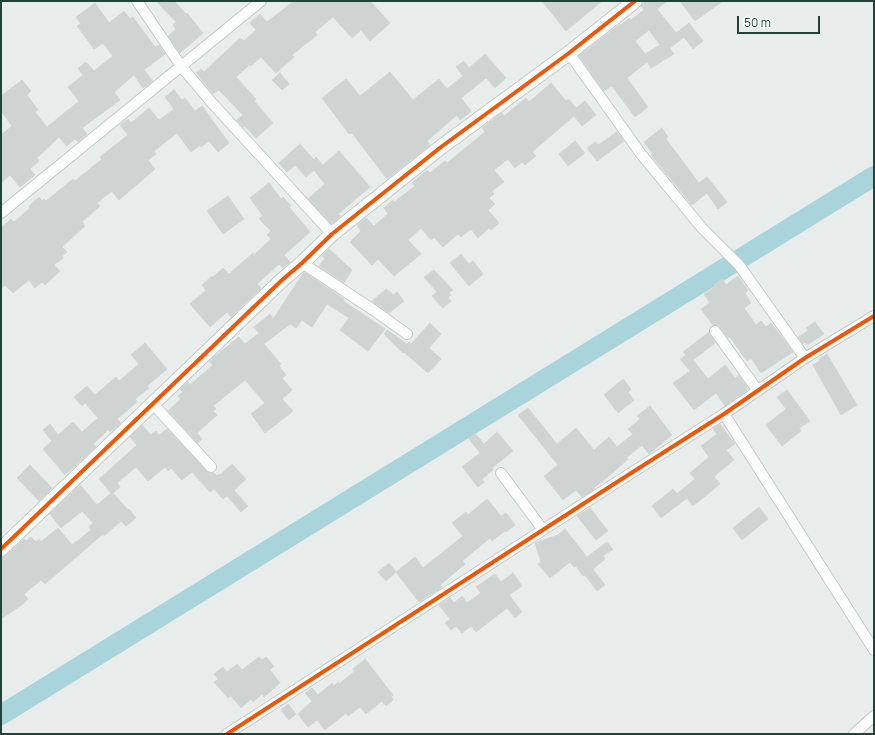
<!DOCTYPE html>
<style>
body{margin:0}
#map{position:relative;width:875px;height:735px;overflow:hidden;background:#e8edeb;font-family:Manrope,sans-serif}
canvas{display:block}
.frame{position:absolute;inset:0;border:2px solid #24423a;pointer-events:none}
.scale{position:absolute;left:737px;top:16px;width:83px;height:18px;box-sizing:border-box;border:2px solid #24423a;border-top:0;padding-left:5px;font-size:12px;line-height:14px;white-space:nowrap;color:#24423a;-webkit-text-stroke:3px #f7fbf9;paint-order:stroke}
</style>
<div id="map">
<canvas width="875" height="735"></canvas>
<div class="frame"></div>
<div class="scale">50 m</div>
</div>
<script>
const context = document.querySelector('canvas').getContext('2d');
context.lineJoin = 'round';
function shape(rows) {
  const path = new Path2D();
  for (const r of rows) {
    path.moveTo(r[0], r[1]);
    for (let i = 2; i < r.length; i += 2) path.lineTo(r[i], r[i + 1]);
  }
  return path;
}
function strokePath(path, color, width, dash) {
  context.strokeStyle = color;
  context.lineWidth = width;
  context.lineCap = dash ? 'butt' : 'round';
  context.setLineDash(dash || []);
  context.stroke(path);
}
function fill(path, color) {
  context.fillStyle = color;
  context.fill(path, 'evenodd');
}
strokePath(shape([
 [1,715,874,176]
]), '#a9d4db', 20);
const building = shape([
 [156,1,174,1,186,14,187,13,203,33,180,53,168,36,176,29,173,25,176,22,156,1],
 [294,1,370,1,390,23,370,41,361,30,352,38,333,17,315,32,317,35,292,55,294,57,276,73,261,57,251,66,249,65,236,77,256,99,254,101,273,123,256,138,245,126,243,127,237,120,243,115,219,90,213,94,196,73,201,69,204,72,240,38,244,41,256,30,250,23,260,14,267,22,294,1],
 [542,1,602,1,566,31,542,1],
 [645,1,667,1,657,9,676,33,689,23,703,41,693,49,684,37,670,48,674,54,651,68,647,62,627,78,648,107,635,117,612,86,604,91,579,56,620,24,621,25,629,18,631,20,644,10,641,6,645,1],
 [649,30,660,45,645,54,635,41,649,30],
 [680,1,723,1,695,21,680,1],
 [95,3,109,23,124,11,130,19,133,17,155,47,159,45,165,54,144,70,153,81,143,88,134,75,114,92,120,100,82,128,87,134,78,142,75,139,67,146,59,137,37,158,39,161,30,169,35,175,20,187,10,175,1,183,1,135,12,126,1,111,1,96,22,80,31,91,27,95,38,110,35,112,47,127,79,101,68,87,83,75,78,68,86,62,94,71,113,56,103,43,94,49,77,26,81,24,76,17,95,3],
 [485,54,506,78,495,88,486,78,461,98,471,111,460,120,457,115,427,141,430,145,387,179,352,133,349,134,322,98,346,79,360,96,390,72,413,100,439,79,447,89,463,76,456,67,464,61,469,68,485,54],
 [280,73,289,84,282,90,272,80,280,73],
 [551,83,566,101,569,99,576,108,585,101,596,115,582,126,574,116,532,152,536,156,525,165,522,162,515,168,508,159,494,170,504,182,492,191,494,194,489,198,495,204,488,210,499,223,491,230,489,228,478,238,471,229,461,237,458,234,443,247,434,237,431,240,421,228,408,240,421,254,394,276,378,259,372,265,350,242,361,231,357,225,366,218,374,226,388,214,384,208,393,200,394,202,415,186,412,183,427,170,430,173,445,161,447,163,485,132,482,128,502,113,504,116,526,98,529,102,551,83],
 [174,90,182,100,185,98,195,111,202,106,229,143,218,152,209,141,201,147,200,145,191,152,177,133,154,151,156,154,148,160,155,169,119,200,112,191,97,203,100,206,82,222,85,226,62,247,67,252,62,256,63,258,54,265,60,271,45,285,42,282,35,288,29,280,13,293,5,285,1,288,1,228,11,219,14,222,30,208,29,206,39,197,42,201,44,199,46,201,73,179,75,181,102,159,100,157,128,135,120,125,128,119,131,123,149,108,159,120,174,109,165,97,174,90],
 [662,128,668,137,666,139,699,183,707,177,727,202,718,209,707,193,692,205,651,155,653,154,644,142,662,128],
 [617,132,624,141,597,161,587,148,595,142,598,145,617,132],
 [575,141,585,153,568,166,559,154,575,141],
 [300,144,314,160,316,157,323,165,339,151,370,187,338,214,341,216,331,224,308,199,325,184,314,170,306,177,295,165,287,172,279,163,300,144],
 [269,183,281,199,283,197,291,206,289,207,310,232,284,255,290,262,283,268,279,264,257,284,261,288,231,317,227,312,210,327,190,304,206,290,202,285,212,276,213,277,223,268,229,274,253,253,254,255,271,239,267,235,271,231,259,219,263,216,250,198,269,183],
 [228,196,244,219,223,234,207,211,228,196],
 [329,249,352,270,344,283,319,266,325,258,322,256,329,249],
 [461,254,469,264,473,261,483,274,469,286,450,263,461,254],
 [434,270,453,290,449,293,451,295,448,297,451,301,443,308,432,296,437,292,424,277,434,270],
 [304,272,344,299,343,301,385,329,368,351,340,330,349,318,327,304,312,327,302,320,296,328,290,324,264,344,281,364,279,366,286,375,282,378,292,390,282,399,293,411,265,433,251,414,265,403,245,380,213,406,216,409,213,411,217,415,197,433,202,439,198,443,168,411,181,399,178,396,183,392,180,389,188,382,190,385,213,365,209,361,239,337,245,344,259,333,254,327,270,314,273,319,304,272],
 [738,276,748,290,745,293,751,303,744,308,756,325,761,321,766,327,771,323,793,352,761,373,751,358,747,361,730,337,728,338,718,325,713,325,701,309,710,303,704,294,715,287,714,285,722,279,726,285,738,276],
 [386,289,394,295,397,292,404,301,389,313,372,301,386,289],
 [815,322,824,334,807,345,805,342,803,344,798,337,808,331,806,328,815,322],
 [430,323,441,334,429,348,441,359,428,373,404,352,403,353,384,334,387,330,407,344,409,342,411,344,430,323],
 [709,332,715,343,693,360,708,379,725,365,735,378,739,375,748,389,725,406,716,393,694,410,673,383,690,371,680,359,686,355,683,352,709,332],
 [145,343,167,369,147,386,149,388,135,399,137,402,117,419,121,423,110,432,108,430,93,444,96,447,65,475,43,449,52,441,43,430,50,424,58,435,73,422,82,432,98,418,85,403,82,406,74,397,87,386,95,395,116,377,119,381,139,364,131,355,145,343],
 [827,354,857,405,841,415,813,365,820,361,819,359,827,354],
 [623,379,631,389,628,392,634,400,618,413,604,395,623,379],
 [787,390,810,421,799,428,801,431,782,446,766,425,786,409,777,397,787,390],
 [650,406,672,435,649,454,642,445,626,458,628,459,617,469,594,488,595,489,582,497,576,490,563,500,544,476,558,465,518,415,528,408,557,444,576,428,594,450,609,437,617,447,633,434,628,429,640,419,637,416,650,406],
 [720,424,735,444,726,450,734,460,714,476,720,484,693,506,687,498,661,518,652,506,673,489,677,494,695,479,690,473,709,457,701,446,717,434,713,429,720,424],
 [142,425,151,435,156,431,159,435,167,429,209,473,214,473,217,476,219,474,220,475,232,464,246,479,234,490,248,506,241,512,227,496,223,499,214,489,210,492,192,472,182,480,171,468,168,471,165,467,148,481,136,467,117,483,120,487,113,493,128,510,129,509,136,518,126,526,121,521,104,536,103,534,45,584,41,580,24,594,28,599,23,604,1,619,1,557,7,555,24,539,26,541,31,537,36,542,39,539,41,542,58,528,72,545,91,530,89,527,93,523,82,511,61,528,50,514,80,485,97,505,111,493,99,479,137,445,130,437,142,425],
 [497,432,513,451,492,468,493,470,482,479,484,482,478,487,462,467,480,453,469,439,475,433,484,444,497,432],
 [30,465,52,488,39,501,17,478,30,465],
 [487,499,501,516,506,513,515,525,506,532,505,531,492,541,490,538,462,561,465,564,440,585,442,587,419,602,396,572,386,581,378,572,389,563,396,572,415,557,423,568,463,536,452,523,466,512,468,515,487,499],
 [759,507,768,519,742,540,733,528,759,507],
 [590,508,608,531,596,540,577,516,590,508],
 [565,529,587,557,607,542,613,549,603,556,605,559,593,569,605,585,597,591,585,575,583,576,576,566,574,567,570,562,550,578,538,564,541,562,535,543,558,535,565,529],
 [513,573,522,586,509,595,522,612,515,618,507,608,476,632,471,626,462,633,456,626,451,630,445,623,450,619,439,605,450,598,454,603,462,596,467,603,481,593,476,587,495,574,501,582,513,573],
 [259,657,262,660,266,657,274,666,270,670,280,683,264,697,262,694,253,702,251,699,241,708,231,696,228,698,214,682,218,679,214,674,223,667,227,672,237,664,242,670,259,657],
 [365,659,393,695,391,696,393,700,386,706,382,701,366,714,360,707,348,716,346,713,325,730,317,720,308,727,298,714,312,701,305,693,312,688,318,695,332,683,334,686,338,682,339,684,355,671,353,669,365,659],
 [288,704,296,714,289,720,281,710,288,704]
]);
fill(building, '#cfd4d2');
strokePath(building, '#d1d6d4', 1);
const street = shape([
 [137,1,181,66,213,104,332,234],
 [569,53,641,154,702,228,739,265,805,358],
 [1,213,261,1],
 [302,263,375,311,407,334],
 [715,331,758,391],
 [153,404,211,467],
 [724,414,874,650],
 [501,473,543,530],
 [227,734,614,484,724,414,805,358,874,316],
 [854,734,874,716]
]);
const secondary = shape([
 [1,549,281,281,302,263,332,234,441,147,569,53,635,1]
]);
strokePath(street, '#c5cac8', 12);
strokePath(secondary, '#c3cbc8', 16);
strokePath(street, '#fcfcfc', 10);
strokePath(secondary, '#fcfcfc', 14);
strokePath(shape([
 [1,549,281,281,302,263,332,234,441,147,569,53,635,1],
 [227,734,614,484,724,414,805,358,874,316]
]), '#e8590c', 4);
</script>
